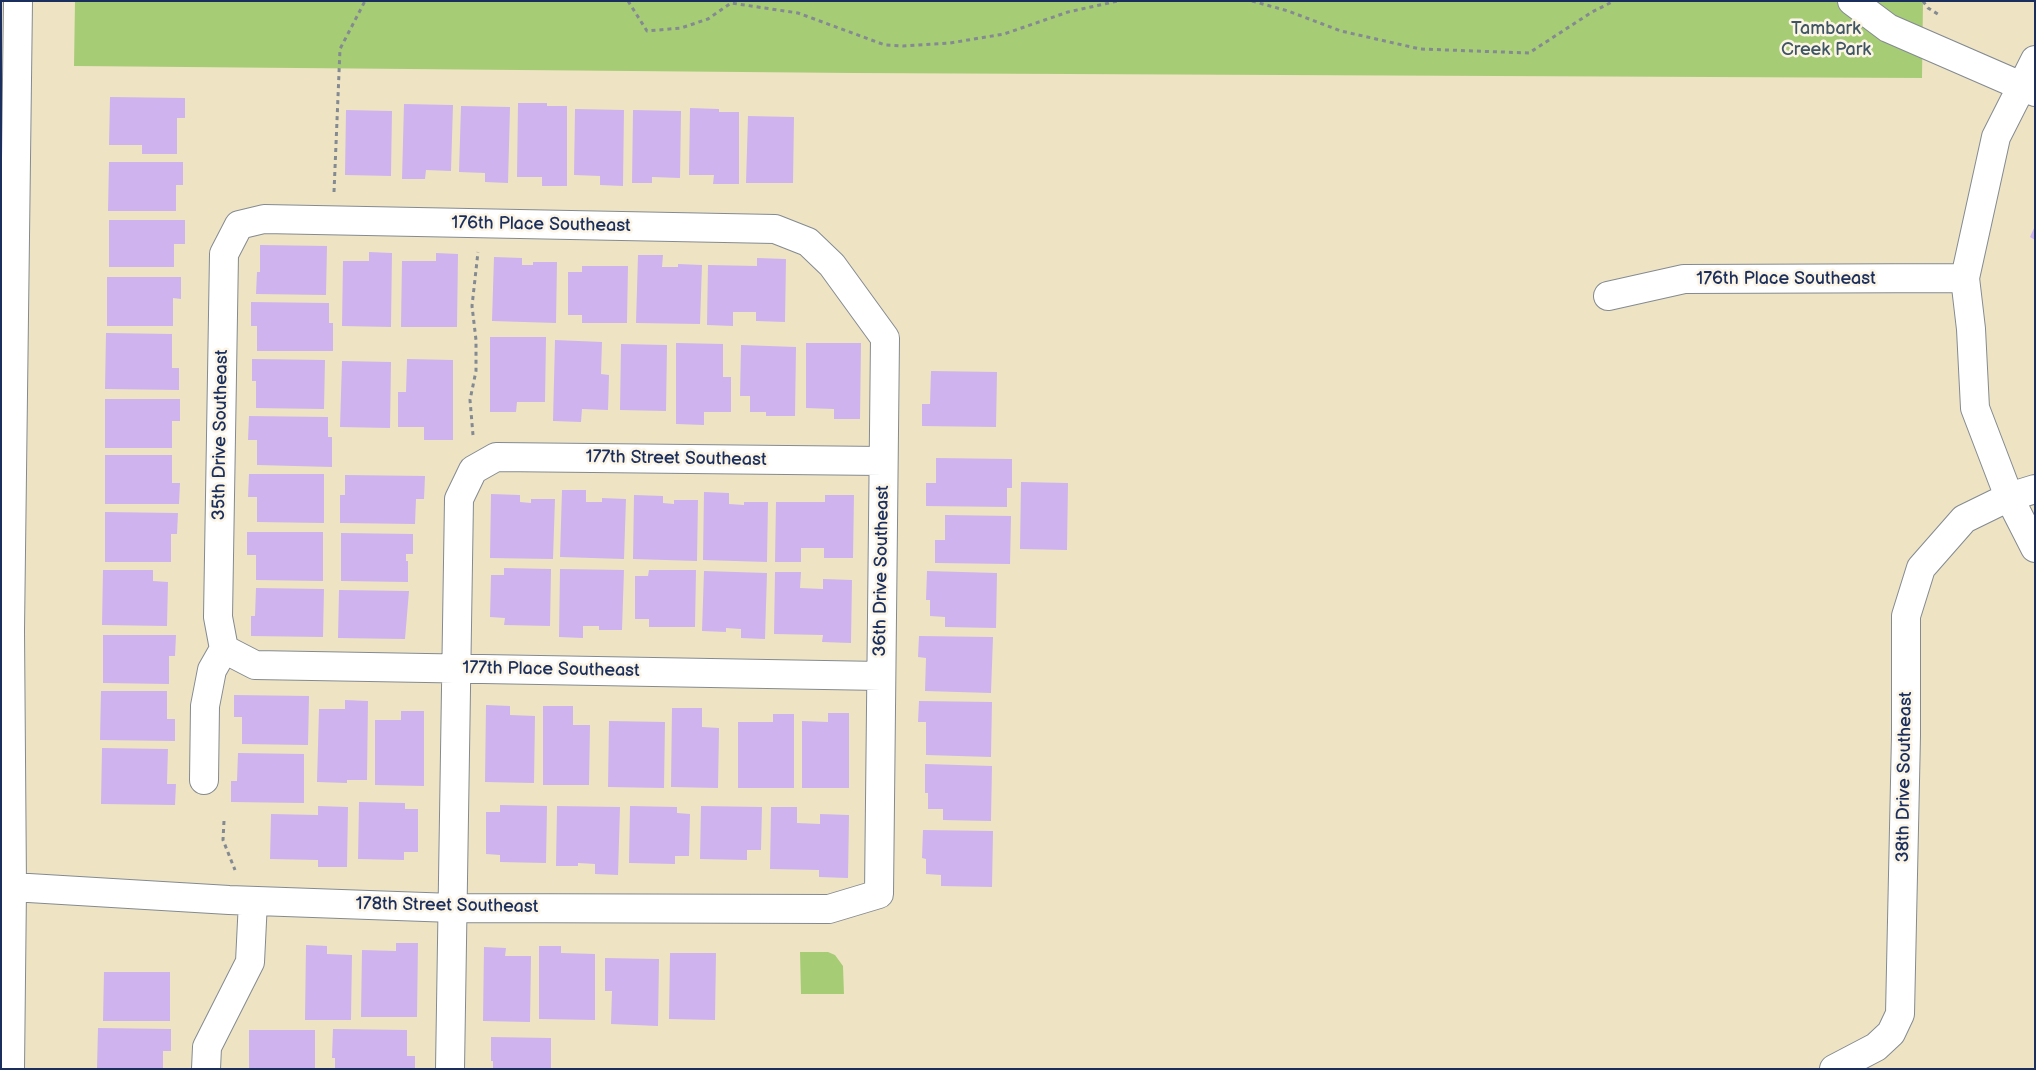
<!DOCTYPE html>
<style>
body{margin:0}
#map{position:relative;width:2036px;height:1070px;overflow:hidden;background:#eee4c4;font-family:"Balsamiq Sans",sans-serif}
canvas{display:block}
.frame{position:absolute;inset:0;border:2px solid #1b2f5e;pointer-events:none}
</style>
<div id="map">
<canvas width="2036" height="1070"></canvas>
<div class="frame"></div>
</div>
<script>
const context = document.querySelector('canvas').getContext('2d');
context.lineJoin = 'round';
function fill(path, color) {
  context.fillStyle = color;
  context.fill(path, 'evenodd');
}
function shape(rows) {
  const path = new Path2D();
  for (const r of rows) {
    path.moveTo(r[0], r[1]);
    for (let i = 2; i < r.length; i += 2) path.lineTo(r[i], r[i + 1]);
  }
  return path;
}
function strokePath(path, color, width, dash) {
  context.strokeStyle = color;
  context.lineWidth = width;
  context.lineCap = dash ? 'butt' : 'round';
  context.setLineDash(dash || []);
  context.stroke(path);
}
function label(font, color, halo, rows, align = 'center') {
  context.font = font + ' "Balsamiq Sans",sans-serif';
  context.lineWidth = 5;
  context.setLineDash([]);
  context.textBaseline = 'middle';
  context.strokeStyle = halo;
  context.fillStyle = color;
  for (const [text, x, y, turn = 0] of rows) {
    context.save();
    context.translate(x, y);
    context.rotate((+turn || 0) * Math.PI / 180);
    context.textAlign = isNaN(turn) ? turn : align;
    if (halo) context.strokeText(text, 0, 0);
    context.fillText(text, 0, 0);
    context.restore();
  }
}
fill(shape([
 [75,1,1923,1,1922,78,853,73,74,66],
 [800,952,828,952,835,955,843,966,844,994,801,994]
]), '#a7cc76');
fill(shape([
 [110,97,185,98,185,118,177,118,177,154,142,154,142,145,109,145],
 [518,103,547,103,547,106,567,106,567,186,542,186,542,177,517,177],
 [404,104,453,105,451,171,426,170,425,179,402,179],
 [461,106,510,107,508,183,485,182,485,173,459,172],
 [690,108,719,109,719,112,739,112,739,184,713,184,714,175,689,175],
 [575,109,624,110,623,186,600,185,600,176,574,175],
 [346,110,392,111,391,176,345,175],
 [633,110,681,111,680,178,652,177,652,183,632,183],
 [748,116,794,117,793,183,746,183],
 [109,162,183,162,183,185,176,185,176,211,108,211],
 [109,220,185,220,185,244,174,244,174,267,109,267],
 [2035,226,2035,240,2030,237],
 [260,245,327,246,326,295,256,294,257,272,260,272],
 [369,252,392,253,391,327,342,326,343,261,369,261],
 [436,253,458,254,457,327,401,327,402,261,436,261],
 [638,255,663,255,662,267,678,267,678,264,702,265,700,324,636,323],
 [494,257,522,258,522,265,533,265,533,262,557,262,556,323,492,321],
 [757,258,786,259,785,322,756,321,756,312,733,312,733,326,707,325,708,265,757,266],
 [582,266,628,266,627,323,582,323,582,315,568,315,568,272,582,272],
 [107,277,181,277,181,299,173,298,173,326,107,326],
 [251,302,329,303,329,323,333,323,333,351,257,351,257,326,251,326],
 [106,333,172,334,172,368,179,368,179,390,105,389],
 [490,337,546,337,545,402,517,402,516,412,490,412],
 [555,340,602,342,601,374,609,375,608,410,582,409,581,422,553,421],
 [676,343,723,344,723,377,731,377,731,412,704,412,704,425,676,424],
 [806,343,861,343,860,419,834,419,834,409,806,408],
 [621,344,667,345,666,411,620,410],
 [741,345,796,347,795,416,766,416,766,412,750,412,750,396,740,396],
 [252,359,325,360,324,409,256,408,256,381,252,381],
 [407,359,453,360,453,440,424,440,424,427,398,427,398,392,406,392],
 [342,361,391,362,390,428,340,427],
 [931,371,997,372,996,427,922,426,922,404,930,404],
 [105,399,180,399,180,421,172,421,172,448,105,448],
 [249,416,328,417,328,437,332,437,332,467,257,465,257,440,248,440],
 [105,455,172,455,172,483,180,483,179,504,105,504],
 [936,458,1012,459,1012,488,1007,488,1007,507,926,506,926,483,936,483],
 [249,474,324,474,324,523,257,522,257,497,248,497],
 [345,475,425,476,424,499,416,499,415,524,340,523,340,495,345,495],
 [1021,482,1068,483,1067,550,1020,549],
 [562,490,586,490,586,502,602,502,602,498,626,499,624,559,560,557],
 [704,492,729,493,729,504,744,505,744,502,768,502,767,562,703,560],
 [491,494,520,495,520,502,531,503,531,499,555,499,553,559,490,558],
 [634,495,663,496,663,503,674,504,674,500,698,500,697,561,633,559],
 [825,495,854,495,853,558,824,558,824,548,801,548,801,562,775,562,776,502,825,502],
 [105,512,178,513,177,534,171,534,171,562,105,562],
 [945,515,1011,516,1010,564,935,563,935,540,945,540],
 [247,532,323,532,323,581,256,580,256,555,247,555],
 [341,533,413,534,413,554,406,554,406,561,408,561,408,582,341,581],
 [504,568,551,569,550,626,504,625,505,618,490,617,491,575,504,575],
 [560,569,624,570,622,630,599,630,599,626,583,626,583,638,559,637],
 [103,570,153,570,153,581,168,582,167,626,102,625],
 [649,570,696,570,695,627,649,627,649,619,635,619,635,576,648,576],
 [704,571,767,573,765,639,741,638,741,629,726,628,726,632,702,631],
 [927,571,997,573,996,628,945,627,945,617,930,616,930,600,926,600],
 [775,572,801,572,800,588,823,589,823,579,852,580,851,643,822,642,823,635,774,634],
 [256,588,324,589,323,637,251,636,251,616,255,616],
 [339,590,409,591,405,639,338,638],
 [103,635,176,635,175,656,169,656,169,684,103,683],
 [919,636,993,637,991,693,925,691,926,658,918,657],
 [101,691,167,691,167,719,175,719,175,741,100,740],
 [234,695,309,696,308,745,242,744,242,717,234,717],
 [345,700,368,701,367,780,347,780,347,783,317,782,319,709,345,709],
 [919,701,992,702,991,757,926,755,926,722,918,722],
 [486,705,510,706,510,715,535,716,534,783,485,782],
 [543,706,573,706,573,725,590,725,589,785,543,785],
 [672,708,702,708,702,727,719,728,718,788,671,787],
 [401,711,424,711,424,786,375,785,375,720,401,720],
 [828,713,849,713,849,788,802,788,802,721,828,722],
 [773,714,794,714,794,788,738,788,738,722,773,722],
 [609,721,665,722,664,788,608,787],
 [102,748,168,749,167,784,176,784,175,805,101,804],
 [238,753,304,754,304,803,231,802,231,781,237,781],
 [925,764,992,766,991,821,943,820,943,809,928,809,928,793,925,793],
 [359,802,405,803,405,809,418,809,418,852,404,852,404,860,358,859],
 [500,805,547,806,546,863,500,862,500,855,486,854,486,812,500,812],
 [318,806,348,807,347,867,318,867,318,860,270,859,271,814,318,815],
 [557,806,620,807,618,875,595,874,595,864,578,863,578,866,556,866],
 [630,806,677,807,677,813,690,814,689,856,675,856,675,864,629,863],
 [701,806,762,807,761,850,747,850,747,860,700,859],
 [771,807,797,807,797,823,820,824,820,814,849,815,848,878,819,877,819,870,770,869],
 [923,830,993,831,992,887,941,886,941,875,926,874,926,859,922,858],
 [396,943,418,943,417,1017,361,1017,362,950,396,951],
 [306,945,327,946,327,954,352,955,351,1020,305,1020],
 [539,946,561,946,561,953,595,954,595,1020,539,1019],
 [484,947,506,948,505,956,531,956,530,1022,483,1021],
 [670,953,716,953,715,1020,669,1019],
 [605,958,659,959,658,1026,611,1024,612,991,605,991],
 [104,972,170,972,170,1021,103,1021],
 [98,1028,171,1029,171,1051,163,1051,163,1069,97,1069],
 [333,1029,407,1030,407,1056,415,1056,415,1069,335,1069,335,1058,332,1058],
 [249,1030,315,1030,315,1069,249,1069],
 [491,1037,551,1038,551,1069,493,1069,493,1061,491,1061]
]), '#ceb3ee');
const minor = shape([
 [1852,1,1888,28,2035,92],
 [2035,60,1996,137,1965,278,1971,329,1975,408,2009,497,2035,548],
 [1608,296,1684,279,1965,278],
 [224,649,255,665,881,676],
 [204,780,205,706,212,670,224,649],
 [12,887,229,900,453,908,829,909,879,894,885,338,832,265,808,242,775,229,264,219,239,225,224,254,218,617,224,649],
 [10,1069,12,887,10,630,18,1],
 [206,1069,207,1047,250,962,253,901],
 [450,1069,459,499,473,470,496,457,883,461],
 [1834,1069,1876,1047,1891,1033,1900,1014,1906,735,1906,616,1921,568,1964,519,2009,497,2035,489]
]);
strokePath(minor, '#848a91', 30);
strokePath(shape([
 [628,1,647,31,681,28,708,19,731,3,798,13,885,45,903,46,950,43,1004,34,1068,12,1118,1],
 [1252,1,1288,11,1341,31,1420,49,1529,53,1592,12,1614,1],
 [1923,1,1928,8,1941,16],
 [334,192,340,49,365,1],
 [473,435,470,400,476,371,476,340,472,306,478,252],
 [224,821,223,840,235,870]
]), '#848a91', 3, [4, 4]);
strokePath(minor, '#fff', 28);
label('18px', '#3e5664', '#fcf5e5', [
 ["Tambark",1826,29],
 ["Creek Park",1826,50]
]);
label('18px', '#1b2f5e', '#fcf5e5', [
 ["176th Place Southeast",541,225,1],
 ["176th Place Southeast",1786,279],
 ["35th Drive Southeast",221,435,-89],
 ["177th Street Southeast",676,459,1],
 ["36th Drive Southeast",882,571,-89],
 ["177th Place Southeast",551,670,1],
 ["38th Drive Southeast",1905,777,-89],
 ["178th Street Southeast",447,906,1]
]);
</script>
